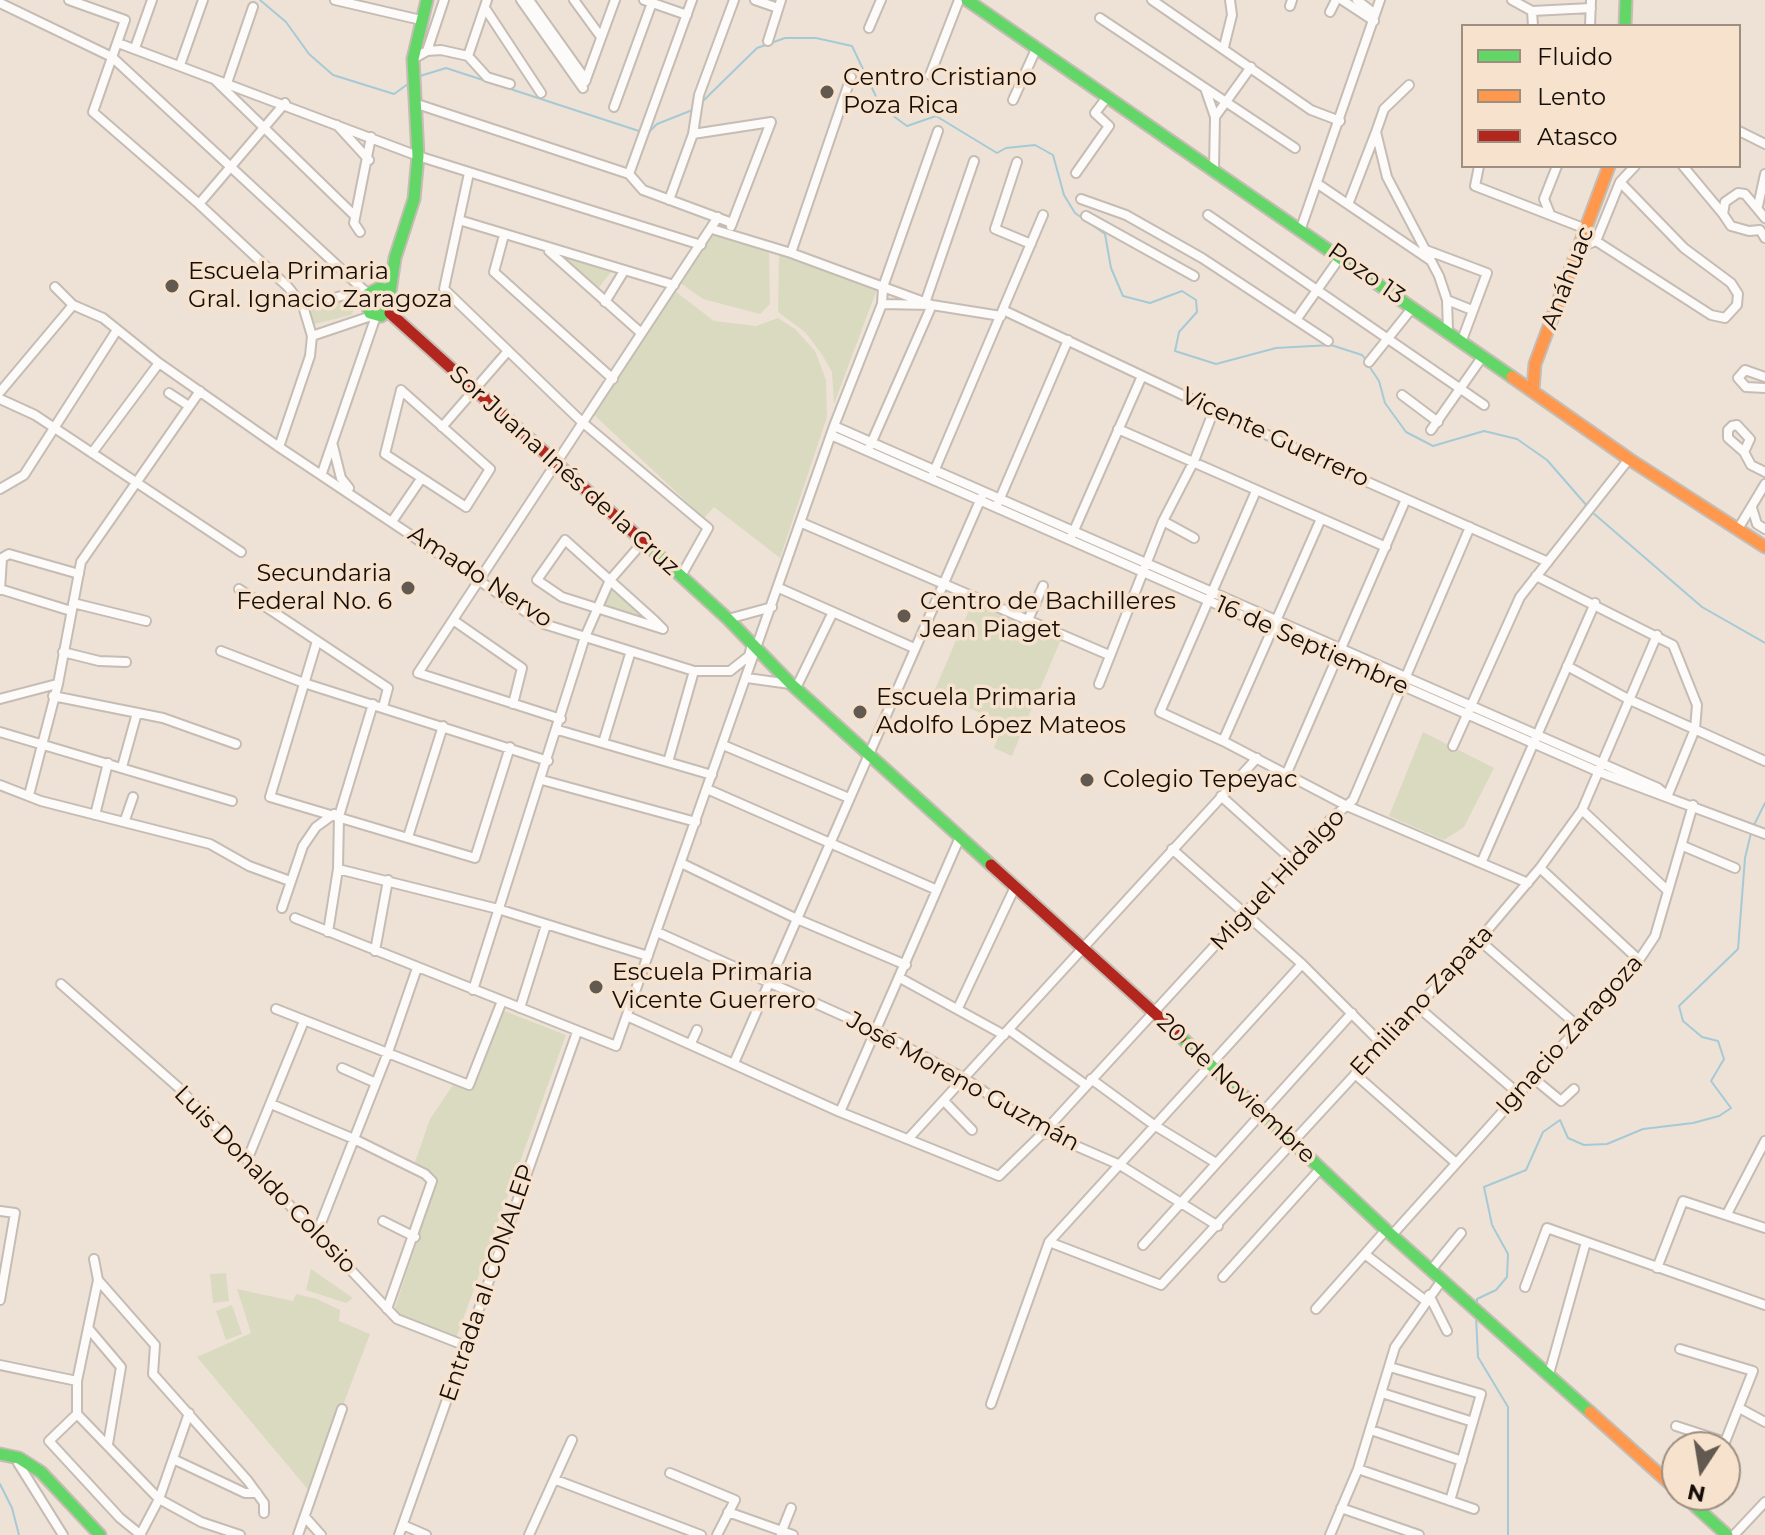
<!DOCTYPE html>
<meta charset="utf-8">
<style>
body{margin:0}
#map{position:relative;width:1765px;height:1535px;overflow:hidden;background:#eee2d7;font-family:Montserrat,sans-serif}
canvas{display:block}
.legend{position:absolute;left:1461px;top:24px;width:280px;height:144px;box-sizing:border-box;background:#f7e2ce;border:2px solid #9d8e7f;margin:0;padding:10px 14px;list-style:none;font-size:24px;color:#160f08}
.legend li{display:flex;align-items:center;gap:16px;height:40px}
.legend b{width:40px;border:2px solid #9d8e7f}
.north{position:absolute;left:1661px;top:1431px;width:80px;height:80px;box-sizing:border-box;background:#f7e2ce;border:2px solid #9d8e7f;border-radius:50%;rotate:192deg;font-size:22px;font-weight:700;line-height:32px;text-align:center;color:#160f08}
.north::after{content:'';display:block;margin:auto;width:28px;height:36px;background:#625950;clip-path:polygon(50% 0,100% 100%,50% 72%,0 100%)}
</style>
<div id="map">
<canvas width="1765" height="1535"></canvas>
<ul class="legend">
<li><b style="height:10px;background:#63d668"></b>Fluido</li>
<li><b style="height:10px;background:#ff974d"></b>Lento</li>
<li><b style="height:10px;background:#b3261e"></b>Atasco</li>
</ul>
<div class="north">N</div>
</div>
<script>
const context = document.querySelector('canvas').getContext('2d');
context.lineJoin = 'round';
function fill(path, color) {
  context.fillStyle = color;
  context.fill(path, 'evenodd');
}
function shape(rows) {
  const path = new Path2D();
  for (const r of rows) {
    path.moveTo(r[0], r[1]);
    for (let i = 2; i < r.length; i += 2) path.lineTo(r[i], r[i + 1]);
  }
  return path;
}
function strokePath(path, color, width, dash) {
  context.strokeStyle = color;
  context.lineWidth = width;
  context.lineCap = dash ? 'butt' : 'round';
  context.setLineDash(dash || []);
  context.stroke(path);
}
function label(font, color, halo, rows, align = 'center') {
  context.font = font + ' Montserrat,sans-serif';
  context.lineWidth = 7;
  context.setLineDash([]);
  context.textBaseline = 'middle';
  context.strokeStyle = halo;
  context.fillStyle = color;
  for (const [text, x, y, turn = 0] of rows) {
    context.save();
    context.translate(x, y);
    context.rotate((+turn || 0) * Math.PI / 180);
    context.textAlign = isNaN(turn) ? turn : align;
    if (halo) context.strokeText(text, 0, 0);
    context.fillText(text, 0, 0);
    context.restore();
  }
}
fill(shape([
 [719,225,769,249,770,304,760,314,703,299,679,282],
 [557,253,611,272,596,291],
 [787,254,877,289,834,404,832,372,821,353,805,332,778,312,779,255],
 [675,291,714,321,756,326,778,318,795,329,815,351,826,380,827,417,780,558,714,507,704,518,593,414],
 [346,296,351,298,355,309,351,315,315,324,311,321,309,307],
 [609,587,645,619,602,606],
 [973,601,1061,639,1012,756,994,748,1004,722,933,694],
 [1423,732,1494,768,1464,827,1444,840,1389,816],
 [502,1010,566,1035,454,1344,393,1314,437,1180,415,1162,430,1119,453,1085,471,1090],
 [311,1269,353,1298,346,1303,306,1290],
 [226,1273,229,1301,213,1303,210,1274],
 [237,1289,293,1301,296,1294,317,1299,340,1310,339,1321,370,1334,310,1492,197,1357,251,1333],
 [232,1305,242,1334,226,1340,216,1311]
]), '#dadac0');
strokePath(shape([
 [260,0,286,22,309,54,333,75,394,94,408,84],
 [420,76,446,68,486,81],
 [492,83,642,132],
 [702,102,757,48,785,38,816,38,852,46,881,107,907,126,936,116,997,153,1006,148,1035,145,1053,155,1064,195,1075,213,1105,234,1111,268,1123,296,1150,303,1182,291,1196,300,1197,312,1179,332,1175,351,1216,364,1276,348,1331,345,1362,355,1366,360],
 [648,133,657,124,695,109],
 [1369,366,1379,381,1385,403,1406,432,1433,446,1484,431,1517,439,1547,460,1588,507],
 [1592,512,1702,607,1765,643],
 [1753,827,1765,803],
 [1477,1306,1477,1299,1496,1290,1507,1277,1508,1254,1492,1225,1484,1187,1526,1170,1543,1132,1560,1120,1568,1138,1584,1145,1607,1144,1643,1129,1693,1123,1719,1116,1731,1108,1711,1081,1724,1059,1718,1041,1702,1037,1683,1021,1679,1006,1738,949,1745,858,1751,833],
 [1476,1316,1478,1357,1508,1407,1508,1535],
 [0,1484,12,1508,19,1535]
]), '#a5cad6', 2);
const street = shape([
 [69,0,125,20,93,112,199,204,288,287,303,306,312,336,310,356,279,447],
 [335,0,421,20],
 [521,0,583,88],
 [529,0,586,80],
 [574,0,601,37],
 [644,0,687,15],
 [755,0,778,8],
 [1152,0,1311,110,1340,121],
 [1342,0,1374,21],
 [1357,0,1375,14],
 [1512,0,1532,11,1533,26],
 [0,3,112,57,368,294],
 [1290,6,1292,0],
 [485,8,541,93],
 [1532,11,1591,8],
 [1330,12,1336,0],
 [1100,18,1295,148],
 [1590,26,1591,0],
 [869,28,881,0],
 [768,41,781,0],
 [118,43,418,156,701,245],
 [1224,47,1232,15,1230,0],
 [135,48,152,0],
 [427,51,444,0],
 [468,56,487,0],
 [468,56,487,77,510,84],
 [413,59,427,51,441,50,468,56],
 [180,65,203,0],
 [930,75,959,0],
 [216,81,355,216],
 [585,82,615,0],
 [227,83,253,7],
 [1409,85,1384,109,1376,132,1387,177,1439,276,1447,300,1448,330],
 [1205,88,1215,117],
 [1013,100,1037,47],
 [417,104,629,174,643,190,732,223],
 [614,107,653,0],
 [337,125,369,160],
 [1739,131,1765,144],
 [693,134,771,122,731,226],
 [1017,162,995,229,1031,244],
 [1479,166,1475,186,1586,229],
 [1683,166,1723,214],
 [1214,169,1215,117,1251,67],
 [469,173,444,289,582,422,708,528,681,576],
 [1076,173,1109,126,1095,113,1108,96],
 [629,174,692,0],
 [1318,184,1430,260],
 [1081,199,1126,215,1202,258,1328,341],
 [669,200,693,134,699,95,734,0],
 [1349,202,1376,132],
 [199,204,285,103],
 [1758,206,1765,174],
 [1550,214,1544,199,1557,166],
 [1208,215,1484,405],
 [1086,216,1194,276],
 [1765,218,1745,194,1738,193,1725,202,1723,214,1731,226,1749,231,1760,230,1765,238],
 [459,220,674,285],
 [1301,228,1380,0],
 [712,229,791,253,932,305,1001,316],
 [360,232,354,223,371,137],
 [504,235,494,272,613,379],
 [1596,241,1711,315,1725,318,1737,305,1738,294,1731,283,1684,248,1620,182],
 [1581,247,1596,241,1620,182,1635,166],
 [1426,250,1487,273,1462,340],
 [549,251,640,332],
 [791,253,851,77],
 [55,287,73,305,103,318,159,363,279,447,544,624,694,671,730,671,749,656,752,644],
 [1447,300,1472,310],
 [605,302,624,271],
 [925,303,974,161],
 [303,306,364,290],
 [1003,310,1354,476,1548,562],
 [1296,320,1341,256],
 [312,336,374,315],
 [1369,362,1413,307],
 [1765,377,1745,370,1738,378,1746,387,1765,388],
 [401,390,490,469,466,507,385,454,401,390],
 [0,392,73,305],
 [169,393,189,406],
 [1402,395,1438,422],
 [0,399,35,415,241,552],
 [834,426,1658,788,1669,797],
 [442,427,508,351],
 [1118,429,1386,547],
 [1431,430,1483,356],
 [831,435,1599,772,1765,834],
 [333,446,341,478,349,488],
 [870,446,932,305,882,304],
 [1744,452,1750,439,1737,425,1732,426,1728,430,1728,438,1744,452,1751,465,1765,472],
 [92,453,159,363],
 [322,473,376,316],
 [933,474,1043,215],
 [0,489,24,475,117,330],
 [1256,491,1160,712,1223,741,1347,806,1528,883],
 [998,503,1068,340],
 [1752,508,1757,524,1765,529],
 [393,520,421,479],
 [1163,521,1194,538],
 [802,523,1109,655],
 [1738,529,1765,484],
 [1072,535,1142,376],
 [565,540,655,621,663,629,562,597,537,580,565,540],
 [1536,576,1673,645,1697,705,1695,729,1667,797],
 [779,588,914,648],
 [0,589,71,611],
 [239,589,388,688,383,707],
 [0,590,2,558,9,554,79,574],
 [73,603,146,621],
 [728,619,772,607],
 [453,620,522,668,513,704],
 [1028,620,1043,586],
 [317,641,270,797,475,858,510,747],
 [221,651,304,683,548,761],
 [63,652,99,661,126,662],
 [1567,666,1630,700,1765,761],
 [747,678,790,684],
 [1099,684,1163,521,1194,461,1214,410],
 [796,688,833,612],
 [53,696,163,718,236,744],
 [0,699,57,684],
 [561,719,418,673,718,217],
 [558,730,712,775],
 [0,732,232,801],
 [1223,741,1320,521],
 [603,743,630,654],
 [723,745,849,798],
 [1453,746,1520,597,1629,459],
 [668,762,694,671],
 [122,767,137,713],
 [1286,775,1406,499],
 [542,780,696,822],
 [0,785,41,801,210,844,249,866,290,881],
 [707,789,937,890],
 [29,795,58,684,81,562,200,391],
 [1221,796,1292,860],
 [1582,810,1668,891],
 [95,815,108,763],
 [125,820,133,797],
 [408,837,443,726],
 [1683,846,1735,868],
 [1172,849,1302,964,1381,1043],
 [1482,861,1595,603],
 [681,863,797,919,906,965],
 [1540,868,1639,960],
 [338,869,498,909,648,956],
 [282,908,303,846,316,827,334,814],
 [295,918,616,1046,834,426,882,304,883,287,938,131],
 [328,932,338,869,339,816,373,704],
 [657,932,877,1031,967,1080,1044,1132,1120,1165,1218,1226],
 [1479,940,1579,1027],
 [375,951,388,880],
 [900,978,1004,1035],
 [61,984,178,1087,397,1319,466,1346],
 [473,990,585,637,610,580,643,542],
 [1418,1007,1519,1094],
 [520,1008,546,925],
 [958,1008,1015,887],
 [276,1009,469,1085,502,1001],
 [627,1016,840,1112,999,1176,1044,1132,1330,820,1353,800,1470,527],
 [1009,1030,1086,1085],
 [691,1043,697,1030],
 [734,1063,982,496],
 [342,1068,376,1083],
 [1355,1074,1456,1163],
 [1533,1078,1561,1101,1574,1089],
 [1091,1079,1154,1125,1216,1163],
 [945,1102,972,1130],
 [271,1104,354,1139,425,1174,432,1181,387,1309],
 [840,1112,960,837],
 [909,1138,1257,758],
 [248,1158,304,1021],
 [0,1211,15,1213,0,1300],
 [1727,1214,1765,1141],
 [383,1221,415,1237],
 [317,1233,387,1055,417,968],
 [1392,1235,1639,960,1655,936,1693,805],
 [1049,1242,1161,1285,1479,940,1540,868,1582,810,1657,635],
 [1143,1245,1352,1013],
 [1366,1255,1426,1301],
 [94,1259,98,1280,155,1345,153,1374,248,1481,264,1503,264,1513],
 [1657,1268,1683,1201,1765,1228],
 [1431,1270,1461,1233],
 [1223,1277,1321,1168],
 [98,1280,77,1381,77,1414,159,1499,201,1522,240,1535],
 [1525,1287,1547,1228,1765,1305],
 [1429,1295,1447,1331],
 [1316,1309,1386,1230],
 [88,1328,121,1367,108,1444],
 [0,1365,77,1381],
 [1390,1367,1481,1394,1450,1501],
 [1549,1374,1586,1242],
 [1382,1393,1473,1422],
 [991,1404,1049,1242,1302,964],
 [1741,1409,1765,1422],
 [77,1414,49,1441,120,1518,141,1535],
 [1676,1426,1725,1442,1753,1371,1680,1349],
 [1371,1430,1462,1461],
 [19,1458,18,1463,63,1535],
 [173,1459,245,1493,257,1493],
 [1358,1469,1474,1509],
 [670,1473,735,1500,717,1535],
 [556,1480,701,1535],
 [1341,1508,1419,1535],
 [728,1512,793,1535],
 [305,1517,321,1535],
 [403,1525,426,1535],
 [781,1533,791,1508],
 [140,1535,159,1499,189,1413],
 [298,1535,342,1409],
 [399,1535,577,1032],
 [529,1535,572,1440],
 [1330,1535,1358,1469,1395,1347,1442,1280],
 [1734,1535,1765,1502]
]);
const fast = shape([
 [967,0,1512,377],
 [1625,26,1626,0],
 [390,292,379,288,368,294,366,302,370,313,381,316,393,308,390,292,395,258,414,199,418,156,413,59,427,0],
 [645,543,728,619,791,684,991,865],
 [1181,1037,1386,1230,1590,1412],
 [0,1454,19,1458,41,1472,100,1535],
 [1683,1495,1727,1535]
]);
const slow = shape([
 [1512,377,1629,459,1765,547],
 [1533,390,1535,364,1609,166],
 [1590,1412,1677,1490]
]);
const jam = shape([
 [390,313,645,543],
 [991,865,1181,1037]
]);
strokePath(street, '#c5bcb3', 12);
strokePath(fast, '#c5bcb3', 15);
strokePath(slow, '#c5bcb3', 15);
strokePath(jam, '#c5bcb3', 15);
strokePath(street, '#fcfbf9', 8);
strokePath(fast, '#63d668', 11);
strokePath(slow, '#ff974d', 11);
strokePath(jam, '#b3261e', 11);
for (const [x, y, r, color] of [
 [827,92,8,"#625950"],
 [172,286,8,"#625950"],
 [408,588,8,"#625950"],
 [904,616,8,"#625950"],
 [860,712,8,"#625950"],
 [1087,780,8,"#625950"],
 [596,987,8,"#625950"]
]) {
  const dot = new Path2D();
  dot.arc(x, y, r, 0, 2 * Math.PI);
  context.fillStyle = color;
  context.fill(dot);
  strokePath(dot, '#f7e2ce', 3);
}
label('24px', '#160f08', '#f7e2ce', [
 ["Centro Cristiano",843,78],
 ["Poza Rica",843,106],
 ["Escuela Primaria",188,272],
 ["Gral. Ignacio Zaragoza",188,300],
 ["Secundaria",392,574,"right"],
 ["Federal No. 6",392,602,"right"],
 ["Centro de Bachilleres",920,602],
 ["Jean Piaget",920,630],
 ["Escuela Primaria",876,698],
 ["Adolfo López Mateos",876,726],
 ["Colegio Tepeyac",1103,780],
 ["Escuela Primaria",612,973],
 ["Vicente Guerrero",612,1001]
], 'left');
label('24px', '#160f08', '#f7e2ce', [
 ["Pozo 13",1366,274,35],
 ["Anáhuac",1568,278,-69],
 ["Vicente Guerrero",1275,438,25],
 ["Sor Juana Inés de la Cruz",564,471,42],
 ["Amado Nervo",480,577,33],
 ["16 de Septiembre",1312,646,24],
 ["Miguel Hidalgo",1278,880,-47],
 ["Emiliano Zapata",1422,1001,-47],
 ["Ignacio Zaragoza",1570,1035,-48],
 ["José Moreno Guzmán",963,1082,29],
 ["20 de Noviembre",1236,1089,43],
 ["Luis Donaldo Colosio",265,1180,46],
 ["Entrada al CONALEP",488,1283,-71]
]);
</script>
